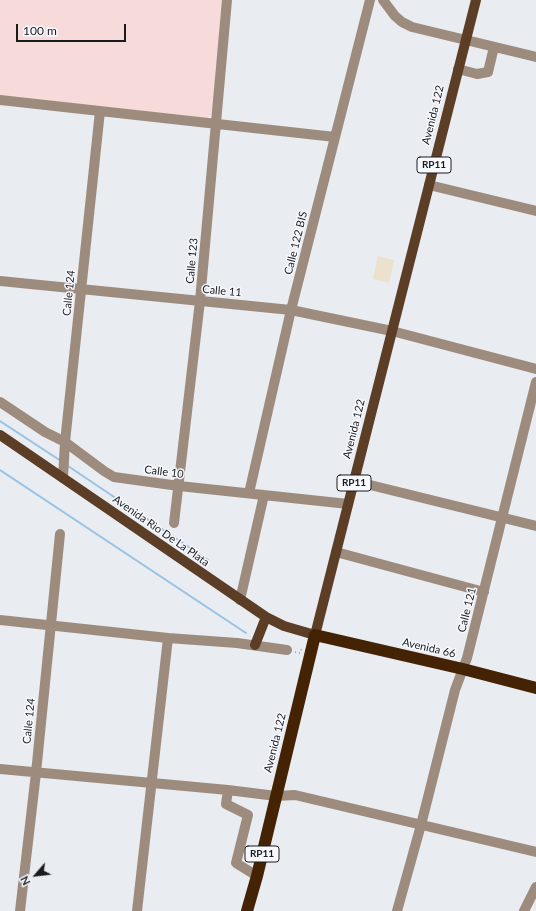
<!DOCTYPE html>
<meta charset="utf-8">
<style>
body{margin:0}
#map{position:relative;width:536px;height:911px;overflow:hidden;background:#e9ecf1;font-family:Lato,sans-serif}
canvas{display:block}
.north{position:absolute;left:16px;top:855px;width:40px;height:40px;-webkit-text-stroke:3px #f7f9ff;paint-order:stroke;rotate:242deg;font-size:11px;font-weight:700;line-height:16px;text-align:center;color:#1a1b1d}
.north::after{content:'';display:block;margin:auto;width:14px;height:18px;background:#1a1b1d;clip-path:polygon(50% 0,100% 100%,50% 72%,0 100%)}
.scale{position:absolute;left:16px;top:24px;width:110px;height:18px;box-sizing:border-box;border:2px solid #1a1b1d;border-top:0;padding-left:5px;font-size:12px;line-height:14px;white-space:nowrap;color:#1a1b1d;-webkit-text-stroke:3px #f7f9ff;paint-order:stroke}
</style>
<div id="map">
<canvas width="536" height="911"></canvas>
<div class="north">N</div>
<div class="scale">100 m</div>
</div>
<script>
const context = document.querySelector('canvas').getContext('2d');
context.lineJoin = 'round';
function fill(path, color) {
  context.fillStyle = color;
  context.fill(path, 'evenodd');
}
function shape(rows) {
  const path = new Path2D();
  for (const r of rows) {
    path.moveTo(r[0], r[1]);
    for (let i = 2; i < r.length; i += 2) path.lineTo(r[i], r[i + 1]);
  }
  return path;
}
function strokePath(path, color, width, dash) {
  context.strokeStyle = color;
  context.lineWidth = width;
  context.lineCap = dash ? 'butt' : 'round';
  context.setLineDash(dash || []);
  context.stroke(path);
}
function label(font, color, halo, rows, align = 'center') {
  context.font = font + ' Lato,sans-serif';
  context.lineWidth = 3;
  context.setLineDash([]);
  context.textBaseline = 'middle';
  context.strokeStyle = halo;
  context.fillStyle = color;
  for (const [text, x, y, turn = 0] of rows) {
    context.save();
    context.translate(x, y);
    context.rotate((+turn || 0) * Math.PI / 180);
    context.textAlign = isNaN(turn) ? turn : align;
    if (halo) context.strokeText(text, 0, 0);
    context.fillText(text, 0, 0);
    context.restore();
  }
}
fill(shape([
 [0,0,224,0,212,114,207,118,0,96]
]), '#f6dbda');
fill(shape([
 [378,256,394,260,389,283,373,279]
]), '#ebe1cc');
strokePath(shape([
 [0,421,61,461],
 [68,466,208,560],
 [0,470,246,633]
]), '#98c3e4', 2);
strokePath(shape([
 [295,652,300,653,302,647]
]), '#999b9f', 1.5, [1, 3]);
strokePath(shape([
 [383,0,395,16,402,22,412,27,536,57],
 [458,69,477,74,488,72,494,47],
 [0,100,335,137],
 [429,185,536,211],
 [0,281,291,310,392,331,536,369],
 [0,402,45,432,65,442,104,471,114,477,179,486,348,504],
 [63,478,65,442,100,111],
 [354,481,536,526],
 [249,493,291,310,370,0],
 [174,523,200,301,227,0],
 [336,552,484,592],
 [240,600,264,495],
 [0,620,168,638,237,643,287,650],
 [0,769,228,790,276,796,295,795,536,852],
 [228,790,226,804,248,815,236,863,257,876],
 [20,911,36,773,60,534],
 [137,911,168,638],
 [397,911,421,825,455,690,467,658,536,382],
 [524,911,536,887]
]), '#9d8c7e', 10);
strokePath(shape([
 [0,435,266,617,284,626,315,635,476,0],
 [255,645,266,617]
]), '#5b3e25', 10);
strokePath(shape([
 [247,911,257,876,315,635,463,669,536,688]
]), '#432303', 12);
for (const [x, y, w] of [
 [434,165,34],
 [354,483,34],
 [262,854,34]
]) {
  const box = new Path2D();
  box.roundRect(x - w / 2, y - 8, w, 16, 3);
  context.fillStyle = '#f7f9ff';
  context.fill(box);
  strokePath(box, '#1a1b1d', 1);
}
label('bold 10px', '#1a1b1d', null, [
 ["RP11",434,165],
 ["RP11",354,483],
 ["RP11",262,854]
]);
label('11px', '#1a1b1d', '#f7f9ff', [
 ["Avenida 122",433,115,-76],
 ["Calle 122 BIS",296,243,-76],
 ["Calle 123",192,261,-85],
 ["Calle 11",222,291,5],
 ["Calle 124",69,293,-84],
 ["Avenida 122",354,429,-76],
 ["Calle 10",164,472,7],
 ["Avenida Rìo De La Plata",161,531,35],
 ["Calle 121",467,610,-76],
 ["Avenida 66",429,648,13],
 ["Calle 124",29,721,-84],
 ["Avenida 122",275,743,-76]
]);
</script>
